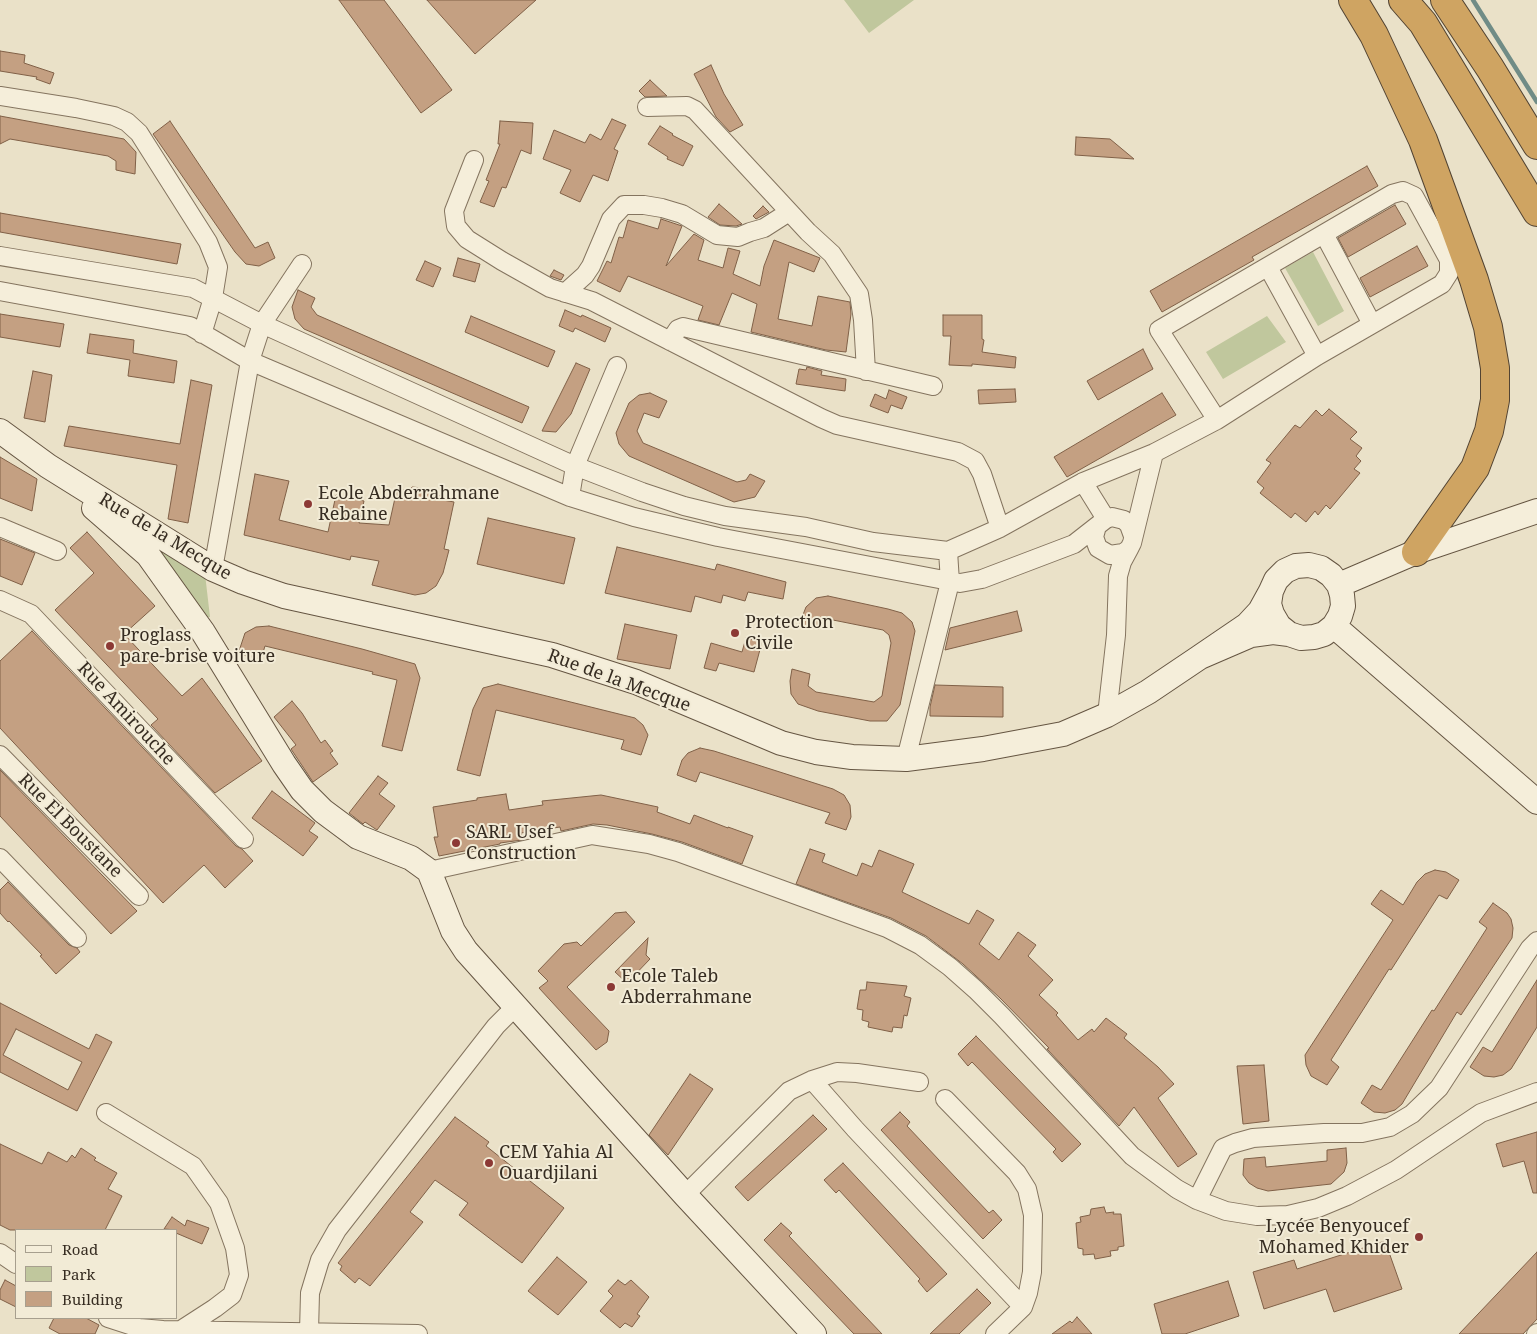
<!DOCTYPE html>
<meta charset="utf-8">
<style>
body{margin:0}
#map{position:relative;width:1537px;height:1334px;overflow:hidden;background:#eae1c8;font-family:"Noto Serif",serif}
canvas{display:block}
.legend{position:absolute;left:15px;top:1229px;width:162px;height:90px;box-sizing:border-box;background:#f2ebd6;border:1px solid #a79f8e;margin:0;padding:6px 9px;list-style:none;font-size:15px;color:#362c21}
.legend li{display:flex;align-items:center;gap:10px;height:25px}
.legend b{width:25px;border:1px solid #a79f8e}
</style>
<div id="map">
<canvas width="1537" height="1334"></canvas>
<ul class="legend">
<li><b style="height:6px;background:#f5eeda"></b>Road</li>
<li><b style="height:14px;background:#c0c79d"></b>Park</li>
<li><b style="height:14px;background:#c4a082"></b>Building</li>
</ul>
</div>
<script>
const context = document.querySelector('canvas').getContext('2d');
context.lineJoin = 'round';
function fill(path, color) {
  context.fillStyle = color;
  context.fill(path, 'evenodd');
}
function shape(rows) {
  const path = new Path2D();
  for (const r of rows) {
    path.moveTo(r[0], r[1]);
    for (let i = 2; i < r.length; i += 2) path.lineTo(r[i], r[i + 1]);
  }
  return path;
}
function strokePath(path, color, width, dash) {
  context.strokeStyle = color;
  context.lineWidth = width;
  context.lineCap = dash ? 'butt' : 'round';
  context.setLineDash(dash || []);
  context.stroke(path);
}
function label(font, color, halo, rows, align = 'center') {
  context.font = font + ' "Noto Serif",serif';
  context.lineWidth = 4;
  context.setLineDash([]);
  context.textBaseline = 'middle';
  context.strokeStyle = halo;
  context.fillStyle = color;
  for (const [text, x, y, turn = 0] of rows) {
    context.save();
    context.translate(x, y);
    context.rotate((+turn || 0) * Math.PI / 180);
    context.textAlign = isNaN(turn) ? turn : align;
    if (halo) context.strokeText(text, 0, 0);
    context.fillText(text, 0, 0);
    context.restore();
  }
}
fill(shape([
 [844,0,914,0,869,33],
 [1313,252,1344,311,1318,326,1285,268],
 [1267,316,1286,342,1223,379,1206,352],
 [126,527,205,574,210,617,197,618]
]), '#c0c79d');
strokePath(shape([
 [1473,0,1537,102]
]), '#708c86', 4.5);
const building = shape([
 [339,0,384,0,452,90,421,113,339,0],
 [427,0,536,0,475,54,427,0],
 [0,51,25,55,24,63,54,73,50,84,36,79,37,77,0,71,0,51],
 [711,65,724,94,743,125,730,132,716,117,694,74,711,65],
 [650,80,667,96,645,97,639,91,650,80],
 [0,116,124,139,136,152,135,174,116,170,116,161,108,156,10,139,0,144,0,116],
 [612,119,626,125,614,149,618,151,608,181,593,175,580,202,560,193,571,170,543,159,554,130,585,143,590,134,601,140,612,119],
 [170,121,255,248,268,242,275,258,259,266,246,264,235,252,153,134,170,121],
 [500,121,533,123,531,154,521,150,506,188,502,187,494,207,480,202,489,181,486,180,500,144,498,144,500,121],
 [660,126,673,134,672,135,693,146,683,166,667,159,668,157,648,144,660,126],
 [1076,137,1110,139,1134,159,1075,155,1076,137],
 [1367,166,1378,186,1252,257,1254,260,1162,312,1150,291,1367,166],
 [719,204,742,224,736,226,720,225,708,217,719,204],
 [1395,205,1406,224,1348,257,1338,238,1395,205],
 [763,206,769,212,756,219,753,216,763,206],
 [0,213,181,244,177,264,0,232,0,213],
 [661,219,682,226,666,266,694,234,704,240,698,260,723,268,728,248,740,251,733,274,760,286,764,266,774,240,820,258,814,272,789,262,778,319,812,326,818,296,850,302,851,314,846,352,826,350,751,332,757,304,732,293,719,325,698,320,703,306,628,276,620,292,597,281,607,261,611,263,619,237,623,238,628,220,658,229,661,219],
 [1417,246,1428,266,1370,297,1360,278,1417,246],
 [458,258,480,264,475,282,453,276,458,258],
 [425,261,441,268,433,287,416,280,425,261],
 [554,270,564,275,561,280,550,276,554,270],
 [298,290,315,298,311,307,317,315,529,407,522,423,304,329,295,319,292,307,298,290],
 [565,310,581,317,582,315,611,328,605,342,575,328,573,332,559,326,565,310],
 [0,314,64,324,60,347,0,337,0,314],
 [943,315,982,315,982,339,984,340,982,352,1016,357,1015,368,972,364,972,366,949,365,951,336,943,336,943,315],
 [471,316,555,351,548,367,465,332,471,316],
 [90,334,134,340,133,353,177,361,174,383,128,376,130,360,87,353,90,334],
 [1143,349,1153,369,1098,400,1087,381,1143,349],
 [576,363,590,369,571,414,556,432,542,431,576,363],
 [807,367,822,371,821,375,846,379,845,391,796,384,799,369,806,370,807,367],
 [33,371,52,375,45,422,24,418,33,371],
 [191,380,212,385,188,523,168,519,177,465,64,446,69,426,180,444,191,380],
 [1015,389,1016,402,979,404,978,390,1015,389],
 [889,390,907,397,902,409,891,405,888,413,870,406,875,394,886,399,889,390],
 [650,393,667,401,659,418,644,413,637,431,643,443,737,482,746,480,750,474,765,481,755,497,734,502,629,456,619,444,616,433,629,403,639,395,650,393],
 [1162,393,1176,415,1067,477,1054,457,1162,393],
 [1329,409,1357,432,1350,439,1362,448,1356,456,1361,461,1354,469,1360,473,1330,509,1326,505,1318,515,1315,511,1306,522,1295,513,1291,518,1260,493,1264,488,1257,482,1271,463,1266,460,1295,425,1300,428,1316,410,1322,416,1329,409],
 [0,457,37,479,32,511,0,498,0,457],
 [255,474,289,481,279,520,328,532,336,495,364,501,359,523,389,525,397,489,409,491,412,487,422,488,430,491,431,494,443,496,443,500,454,502,444,549,449,550,443,573,436,586,426,593,415,595,372,585,379,561,351,556,350,560,244,535,255,474],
 [488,518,575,538,564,584,477,564,488,518],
 [87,532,155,606,124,634,182,696,202,678,262,761,215,793,151,725,158,719,55,610,94,573,70,548,87,532],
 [0,539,35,553,22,585,0,576,0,539],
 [617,547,715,570,717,564,786,582,783,599,748,592,745,601,723,595,721,603,695,596,691,612,605,593,617,547],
 [828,596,888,609,902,613,912,622,915,631,900,705,887,721,870,721,818,711,798,704,791,694,790,681,792,669,810,674,808,686,816,692,874,702,882,696,891,643,889,635,883,630,823,618,819,629,799,625,806,607,816,598,828,596],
 [1017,611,1022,631,945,650,950,628,1017,611],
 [625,624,677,635,670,669,617,659,625,624],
 [269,626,362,649,415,664,420,678,402,751,382,746,397,680,372,674,373,672,265,646,261,659,238,654,245,633,256,627,269,626],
 [32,631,236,846,242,849,253,861,225,888,204,865,163,903,0,728,0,661,32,631],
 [746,638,762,642,754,672,719,663,716,671,704,668,711,643,742,652,746,638],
 [498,684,635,718,643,725,648,735,641,755,621,749,624,740,496,710,480,776,457,770,473,709,483,688,498,684],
 [935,685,1003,687,1003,717,930,716,930,707,935,685],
 [292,701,302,713,321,743,325,740,333,751,330,753,338,764,313,782,291,749,296,745,274,717,292,701],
 [700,748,714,751,833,789,844,795,850,805,851,817,846,830,825,823,830,813,700,772,696,782,677,775,682,760,688,753,700,748],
 [0,770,137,911,111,934,0,816,0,770],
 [378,776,388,783,379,794,395,806,377,830,365,822,363,824,349,813,378,776],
 [272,791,315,823,309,831,318,837,303,856,252,818,272,791],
 [506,794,509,810,543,805,542,801,601,795,658,807,657,812,690,824,694,815,728,828,728,827,753,836,742,864,682,842,652,834,607,825,593,824,561,831,560,827,521,833,522,840,500,843,500,844,439,856,434,837,438,837,433,807,477,800,477,798,506,794],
 [810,849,825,854,822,862,857,876,862,863,872,867,879,850,914,864,902,892,969,924,977,910,994,920,979,944,999,960,1018,932,1036,945,1028,956,1053,980,1039,995,1058,1013,1056,1015,1078,1040,1092,1029,1094,1032,1106,1018,1127,1034,1124,1038,1158,1067,1174,1084,1158,1098,1197,1154,1178,1167,1134,1107,1119,1126,1047,1049,1049,1048,1000,998,963,964,926,936,891,918,796,884,810,849],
 [1435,870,1446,872,1459,880,1447,899,1439,895,1391,970,1389,969,1331,1060,1339,1067,1327,1085,1311,1076,1306,1065,1305,1055,1393,920,1371,904,1381,890,1403,905,1417,882,1425,874,1435,870],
 [8,882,69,945,77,948,80,952,56,974,40,956,42,955,9,921,8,922,0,913,0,890,8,882],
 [1493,903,1507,913,1511,919,1513,928,1512,938,1461,1015,1457,1012,1402,1104,1395,1110,1385,1113,1374,1112,1361,1103,1372,1085,1381,1090,1432,1010,1434,1011,1487,928,1479,922,1493,903],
 [626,912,635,922,567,987,609,1031,607,1042,596,1050,539,988,548,981,538,971,564,944,577,942,581,946,615,913,626,912],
 [648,938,646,955,650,959,627,983,615,972,648,938],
 [1537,980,1537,1027,1511,1069,1503,1075,1494,1077,1484,1076,1470,1067,1483,1047,1492,1052,1537,980],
 [867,982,907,986,904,996,911,998,907,1016,904,1015,902,1028,893,1027,892,1032,868,1027,869,1022,862,1020,863,1010,857,1009,860,990,866,990,867,982],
 [0,1003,89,1049,96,1034,112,1042,77,1111,0,1072,0,1003],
 [16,1029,82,1062,68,1090,3,1055,16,1029],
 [976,1036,1081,1144,1062,1162,1053,1152,1056,1149,972,1062,968,1066,958,1054,976,1036],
 [1264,1065,1269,1121,1243,1124,1237,1066,1264,1065],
 [690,1074,713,1089,668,1155,649,1135,690,1074],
 [900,1112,910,1122,907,1126,989,1213,993,1210,1002,1220,983,1239,881,1130,900,1112],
 [813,1115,827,1129,748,1201,735,1187,813,1115],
 [455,1117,489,1142,486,1146,564,1208,522,1263,459,1215,468,1203,435,1180,410,1212,423,1222,370,1286,359,1278,355,1283,340,1270,342,1266,338,1263,455,1117],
 [1537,1132,1537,1193,1533,1193,1524,1161,1503,1167,1496,1144,1537,1132],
 [0,1144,42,1164,48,1152,67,1162,72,1155,75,1158,81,1148,96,1158,94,1160,117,1173,108,1189,122,1196,105,1230,10,1230,0,1225,0,1144],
 [1346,1148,1347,1163,1344,1172,1331,1184,1268,1191,1257,1188,1249,1183,1243,1175,1244,1159,1265,1157,1266,1167,1327,1161,1327,1150,1346,1148],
 [843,1163,947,1274,927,1292,918,1281,920,1279,839,1190,836,1193,824,1180,843,1163],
 [1104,1207,1106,1213,1114,1212,1113,1214,1121,1214,1124,1246,1118,1247,1118,1250,1110,1251,1111,1256,1095,1259,1094,1254,1083,1255,1083,1249,1078,1248,1076,1223,1081,1222,1080,1217,1090,1215,1091,1209,1104,1207],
 [172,1217,185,1226,187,1220,209,1228,202,1244,176,1233,176,1230,164,1229,172,1217],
 [781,1223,792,1233,789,1236,882,1334,854,1334,764,1240,781,1223],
 [1385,1241,1402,1289,1334,1312,1326,1289,1264,1309,1253,1272,1294,1260,1297,1269,1385,1241],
 [1537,1252,1537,1319,1523,1334,1459,1334,1537,1252],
 [557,1257,587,1282,558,1315,528,1291,557,1257],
 [5,1280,16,1286,16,1307,0,1299,0,1290,5,1280],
 [618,1280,625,1285,631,1280,649,1297,637,1314,640,1316,632,1327,625,1323,620,1328,600,1311,613,1296,608,1291,618,1280],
 [1228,1281,1239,1316,1185,1334,1162,1334,1154,1304,1228,1281],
 [977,1289,991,1303,959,1334,930,1334,977,1289],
 [1077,1317,1092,1334,1052,1334,1070,1321,1072,1323,1077,1317],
 [54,1318,86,1318,99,1325,95,1334,60,1334,49,1328,54,1318]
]);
fill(building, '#c4a082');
strokePath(building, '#806047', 1);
const street = shape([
 [0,96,76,108,114,116,127,122,139,133,208,242,218,267,213,298,202,334],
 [647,107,687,106,695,110,808,232,832,254,859,294,863,320,866,371],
 [474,160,454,211,456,226,467,239,502,261,550,288,592,301,821,418,837,425,958,452,975,461,982,474,1000,528],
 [1324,234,1372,324],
 [0,256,193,288,262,324,575,466,642,492,684,506,725,516,806,527,873,542,948,551,1000,528,1083,482,1154,453,1217,420,1317,356,1442,284,1449,273,1449,260,1414,196,1403,191,1392,194,1159,330,1217,420],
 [1268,267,1317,356],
 [0,291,190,326,250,361,570,497,634,517,718,537,960,583,982,579,1074,544,1097,526],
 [565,293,585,275,591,266,611,219,624,205,644,205,662,208,682,214,717,235,738,237,750,232,764,228,789,212],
 [670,341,678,329,683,327,933,386],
 [1083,482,1106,519],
 [570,497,575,466,617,366],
 [0,527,57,551],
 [1133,536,1129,525,1124,520,1112,517,1106,519,1097,526,1094,537,1098,548,1110,555,1123,553,1129,549,1132,543,1154,453],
 [213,569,250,361,262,324,302,264],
 [0,600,31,614,244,839],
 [1107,715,1116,635,1118,576,1122,562,1129,549],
 [0,755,139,896],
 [906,759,950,582,948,551],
 [0,858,77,938],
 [429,871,592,835,649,844,678,852,887,928,920,945,950,967,976,990,1002,1016,1132,1156,1177,1189,1197,1200,1226,1211,1257,1216,1288,1215,1318,1208,1347,1196,1396,1170,1481,1113,1537,1092],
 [812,1080,855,1129,1023,1307],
 [945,1099,1017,1173,1027,1189,1033,1215,1032,1272,1028,1293,1023,1307,995,1334],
 [106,1113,193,1166,219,1203,235,1248,239,1275,232,1295,215,1308,181,1330],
 [685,1195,789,1091,812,1080,837,1072,857,1073,919,1082],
 [1197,1200,1223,1148,1235,1143,1253,1138,1324,1133,1362,1133,1390,1127,1412,1114,1439,1088,1530,948,1537,941],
 [0,1253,16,1264],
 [108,1318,139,1328,163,1330,418,1334],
 [309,1332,310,1293,320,1260,337,1230,496,1026,516,1006],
 [1536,1334,1537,1333]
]);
const secondary = shape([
 [0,431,48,466,213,569,243,582,284,596,552,655,636,682,781,743,816,752,852,757,906,759,983,749,1063,734,1107,715,1148,692,1200,657],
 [94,508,148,555,203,632,284,764,302,790,323,811,358,837,411,858,429,871,453,931,466,951,685,1195,814,1334],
 [1339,585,1416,552,1537,511],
 [1271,591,1260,611,1247,625,1200,657,1251,635,1273,632,1289,634,1301,638,1314,637,1324,634,1334,626,1340,616,1343,606,1342,595,1339,585,1331,575,1321,568,1309,565,1296,566,1285,571,1276,580,1271,591,1269,604,1272,614,1279,626,1289,634],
 [1334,626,1537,802]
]);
const highway = shape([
 [1353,0,1374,35,1423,140,1474,280,1488,327,1495,368,1495,400,1489,431,1475,468,1416,552],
 [1403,0,1423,23,1537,212],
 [1445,0,1490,68,1537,145]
]);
strokePath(street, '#84745f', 20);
strokePath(secondary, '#655542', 26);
strokePath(highway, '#524332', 30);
strokePath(street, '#f5eeda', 18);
strokePath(secondary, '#f5eeda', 24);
strokePath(highway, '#cfa462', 28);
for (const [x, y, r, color] of [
 [308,504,5,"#8c3935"],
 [735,633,5,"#8c3935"],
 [110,646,5,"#8c3935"],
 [456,843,5,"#8c3935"],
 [611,987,5,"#8c3935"],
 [489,1163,5,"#8c3935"],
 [1419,1237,5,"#8c3935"]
]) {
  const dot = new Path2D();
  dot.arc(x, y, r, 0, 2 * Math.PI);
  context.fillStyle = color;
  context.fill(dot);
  strokePath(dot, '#f2ebd6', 2);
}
label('18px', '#362c21', '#f2ebd6', [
 ["Ecole Abderrahmane",318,494],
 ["Rebaine",318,515],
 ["Protection",745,623],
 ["Civile",745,644],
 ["Proglass",120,636],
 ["pare-brise voiture",120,657],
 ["SARL Usef",466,833],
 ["Construction",466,854],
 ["Ecole Taleb",621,977],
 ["Abderrahmane",621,998],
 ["CEM Yahia Al",499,1153],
 ["Ouardjilani",499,1174],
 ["Lycée Benyoucef",1409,1227,"right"],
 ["Mohamed Khider",1409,1248,"right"]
], 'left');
label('18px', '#362c21', '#f2ebd6', [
 ["Rue de la Mecque",165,537,31],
 ["Rue de la Mecque",619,681,20],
 ["Rue Amirouche",126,714,47],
 ["Rue El Boustane",70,826,45]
]);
</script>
